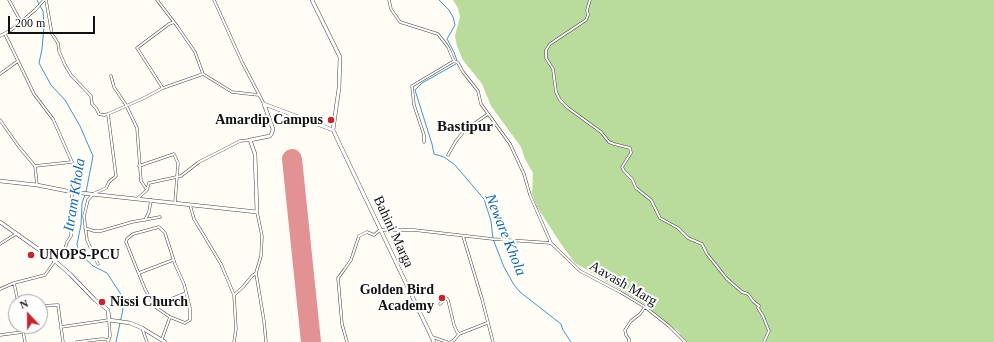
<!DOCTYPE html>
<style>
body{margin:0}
#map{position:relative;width:994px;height:342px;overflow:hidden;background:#fffdf5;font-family:"Times New Roman",serif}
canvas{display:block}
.north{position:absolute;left:8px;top:294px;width:40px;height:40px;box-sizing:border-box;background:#fff;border:1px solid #a0a0a0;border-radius:50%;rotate:338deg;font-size:11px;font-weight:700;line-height:16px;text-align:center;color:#111}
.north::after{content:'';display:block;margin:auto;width:14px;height:18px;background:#c4262e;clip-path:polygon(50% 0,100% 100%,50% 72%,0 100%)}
.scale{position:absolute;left:8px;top:16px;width:87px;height:18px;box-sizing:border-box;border:2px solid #111;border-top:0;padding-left:5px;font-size:12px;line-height:14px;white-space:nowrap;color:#111;-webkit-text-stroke:3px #fff;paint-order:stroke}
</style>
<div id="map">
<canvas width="994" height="342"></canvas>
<div class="north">N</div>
<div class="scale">200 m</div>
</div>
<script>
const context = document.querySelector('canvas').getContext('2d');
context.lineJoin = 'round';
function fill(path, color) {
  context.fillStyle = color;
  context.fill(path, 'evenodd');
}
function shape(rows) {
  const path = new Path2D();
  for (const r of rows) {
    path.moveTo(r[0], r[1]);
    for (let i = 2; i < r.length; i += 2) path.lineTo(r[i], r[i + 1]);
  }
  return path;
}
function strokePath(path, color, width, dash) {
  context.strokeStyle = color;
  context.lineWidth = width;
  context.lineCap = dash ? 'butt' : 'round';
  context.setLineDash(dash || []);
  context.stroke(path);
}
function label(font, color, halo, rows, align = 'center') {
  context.font = font + ' "Times New Roman",serif';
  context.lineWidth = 4;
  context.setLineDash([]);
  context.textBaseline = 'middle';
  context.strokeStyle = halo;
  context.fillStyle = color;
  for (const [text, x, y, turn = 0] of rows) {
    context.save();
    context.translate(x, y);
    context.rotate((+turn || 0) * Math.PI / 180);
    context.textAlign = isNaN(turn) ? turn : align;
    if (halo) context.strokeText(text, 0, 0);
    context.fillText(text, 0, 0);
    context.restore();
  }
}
fill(shape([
 [453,0,994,0,994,342,686,342,677,330,666,326,658,316,646,305,575,263,561,244,537,207,532,194,533,173,525,159,521,147,491,106,482,84,463,60,457,46,455,36,460,17,458,8]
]), '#b9dc9c');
strokePath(shape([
 [37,0,43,11,44,26,42,49,39,63,51,85,65,100,80,126,93,156,86,192],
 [439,0,449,10,453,17,455,25,447,39,454,52,457,61],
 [456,64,422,83,415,90,432,144,434,154,444,157,455,165,484,199,491,221,493,239,504,267,514,285,520,292,561,324,563,330,571,342],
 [85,195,82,203,81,225,77,244,79,253,93,266,107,273,122,296,123,309,116,342]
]), '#3f96cf', 1);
strokePath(shape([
 [292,159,311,342]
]), '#e29292', 20);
const minor = shape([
 [9,0,21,22],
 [46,0,52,34,58,43,59,51,65,65,71,75,91,96,92,104,96,108,99,114,104,115,108,114],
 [157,0,177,26,195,52,203,74,232,92,259,95],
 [214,0,242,62,264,104],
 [389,0,391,9,400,22,438,34,448,47,454,61,458,63,463,72,478,91,481,104,510,144,524,174,530,195,551,243,580,271,620,292,645,307,669,326,685,342],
 [590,0,587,10,588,15,586,20,550,44,546,50,546,58,553,69,556,92,560,100,568,108,601,132,609,142,614,144,630,148,631,153,622,167,624,171,632,179,636,188,651,200,660,218,678,228,688,238,702,244,707,254,727,279,742,292,748,294,753,301,759,306,758,308,763,316,769,331,764,342],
 [5,34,34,94,53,119,72,162,35,166],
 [0,36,11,30,21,22,35,10,44,0],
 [0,74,18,61],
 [111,76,114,87,126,105,137,128,141,181,147,190,138,198],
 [162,87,137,48,169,24,174,22],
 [0,120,19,147,35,166,37,185],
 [424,142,424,135,414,105,412,86,454,61],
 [448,155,456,141,465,130,488,114],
 [139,166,174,154,178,163,175,203],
 [147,190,149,183,181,176,199,162,240,141,250,140],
 [190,205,194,219,221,264,234,295,236,329,234,342],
 [257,212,262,236,261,256,256,273,264,321,266,342],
 [145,220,149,212,151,200],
 [85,228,94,231,101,231,132,222,160,217],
 [463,236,482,299,493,342],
 [0,244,16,234],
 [98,264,87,240,84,216,88,200,93,194,106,188,109,182,116,176,108,114,142,99,163,88,203,74],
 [139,273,173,260],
 [14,283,18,302],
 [0,289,14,283,45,275,55,261,64,252,67,242,71,236,72,192],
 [234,295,243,287,252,276,256,273],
 [440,304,446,298,448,300,454,325,457,332,459,334,487,323],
 [40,306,58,305,63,342],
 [154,306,186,293],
 [22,326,25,342],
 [61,327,109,320,110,336,108,342],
 [142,328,147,342],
 [0,335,23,332],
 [432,337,447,342],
 [162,339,170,317,154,306,145,289,126,242,127,239,133,234,159,227,165,233,175,264,184,284,190,308,190,320,185,323,170,317],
 [77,342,102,339,109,340],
 [347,342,342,324,338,278,344,270,351,260,359,236,367,232,374,235,380,230,414,230,493,239,551,243],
 [451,342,454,340,459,334],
 [629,342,629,339,626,335,625,330,631,321,640,314,645,307]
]);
const tertiary = shape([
 [312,0,340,57,339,88,333,130],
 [264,104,333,130],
 [333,130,434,342],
 [0,181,37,185,72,192,257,212,255,154,250,140,270,136,272,133,273,129,264,104],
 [0,222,55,261,70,274,95,300,108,310,109,320,130,323,142,328,165,342]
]);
strokePath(minor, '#444', 3);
strokePath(tertiary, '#444', 4);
strokePath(minor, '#fff', 2);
strokePath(tertiary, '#fff', 3);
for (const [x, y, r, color] of [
 [331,120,4,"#c4262e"],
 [31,255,4,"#c4262e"],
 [442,298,4,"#c4262e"],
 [102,302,4,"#c4262e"]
]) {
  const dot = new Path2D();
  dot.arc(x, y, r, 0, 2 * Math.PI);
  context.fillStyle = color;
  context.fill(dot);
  strokePath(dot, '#fff', 1.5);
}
label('bold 14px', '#111', '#fff', [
 ["Amardip Campus",323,120],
 ["UNOPS-PCU",39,255,"left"],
 ["Golden Bird",434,290],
 ["Academy",434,306],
 ["Nissi Church",110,302,"left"]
], 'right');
label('14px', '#111', '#fff', [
 ["Bahini Marga",393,232,65],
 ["Aavash Marg",623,284,30]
]);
label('bold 15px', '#111', '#fff', [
 ["Bastipur",465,127]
]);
label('italic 15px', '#1768a6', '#fff', [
 ["Itram Khola",75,195,-81],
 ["Neware Khola",505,235,68]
]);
</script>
